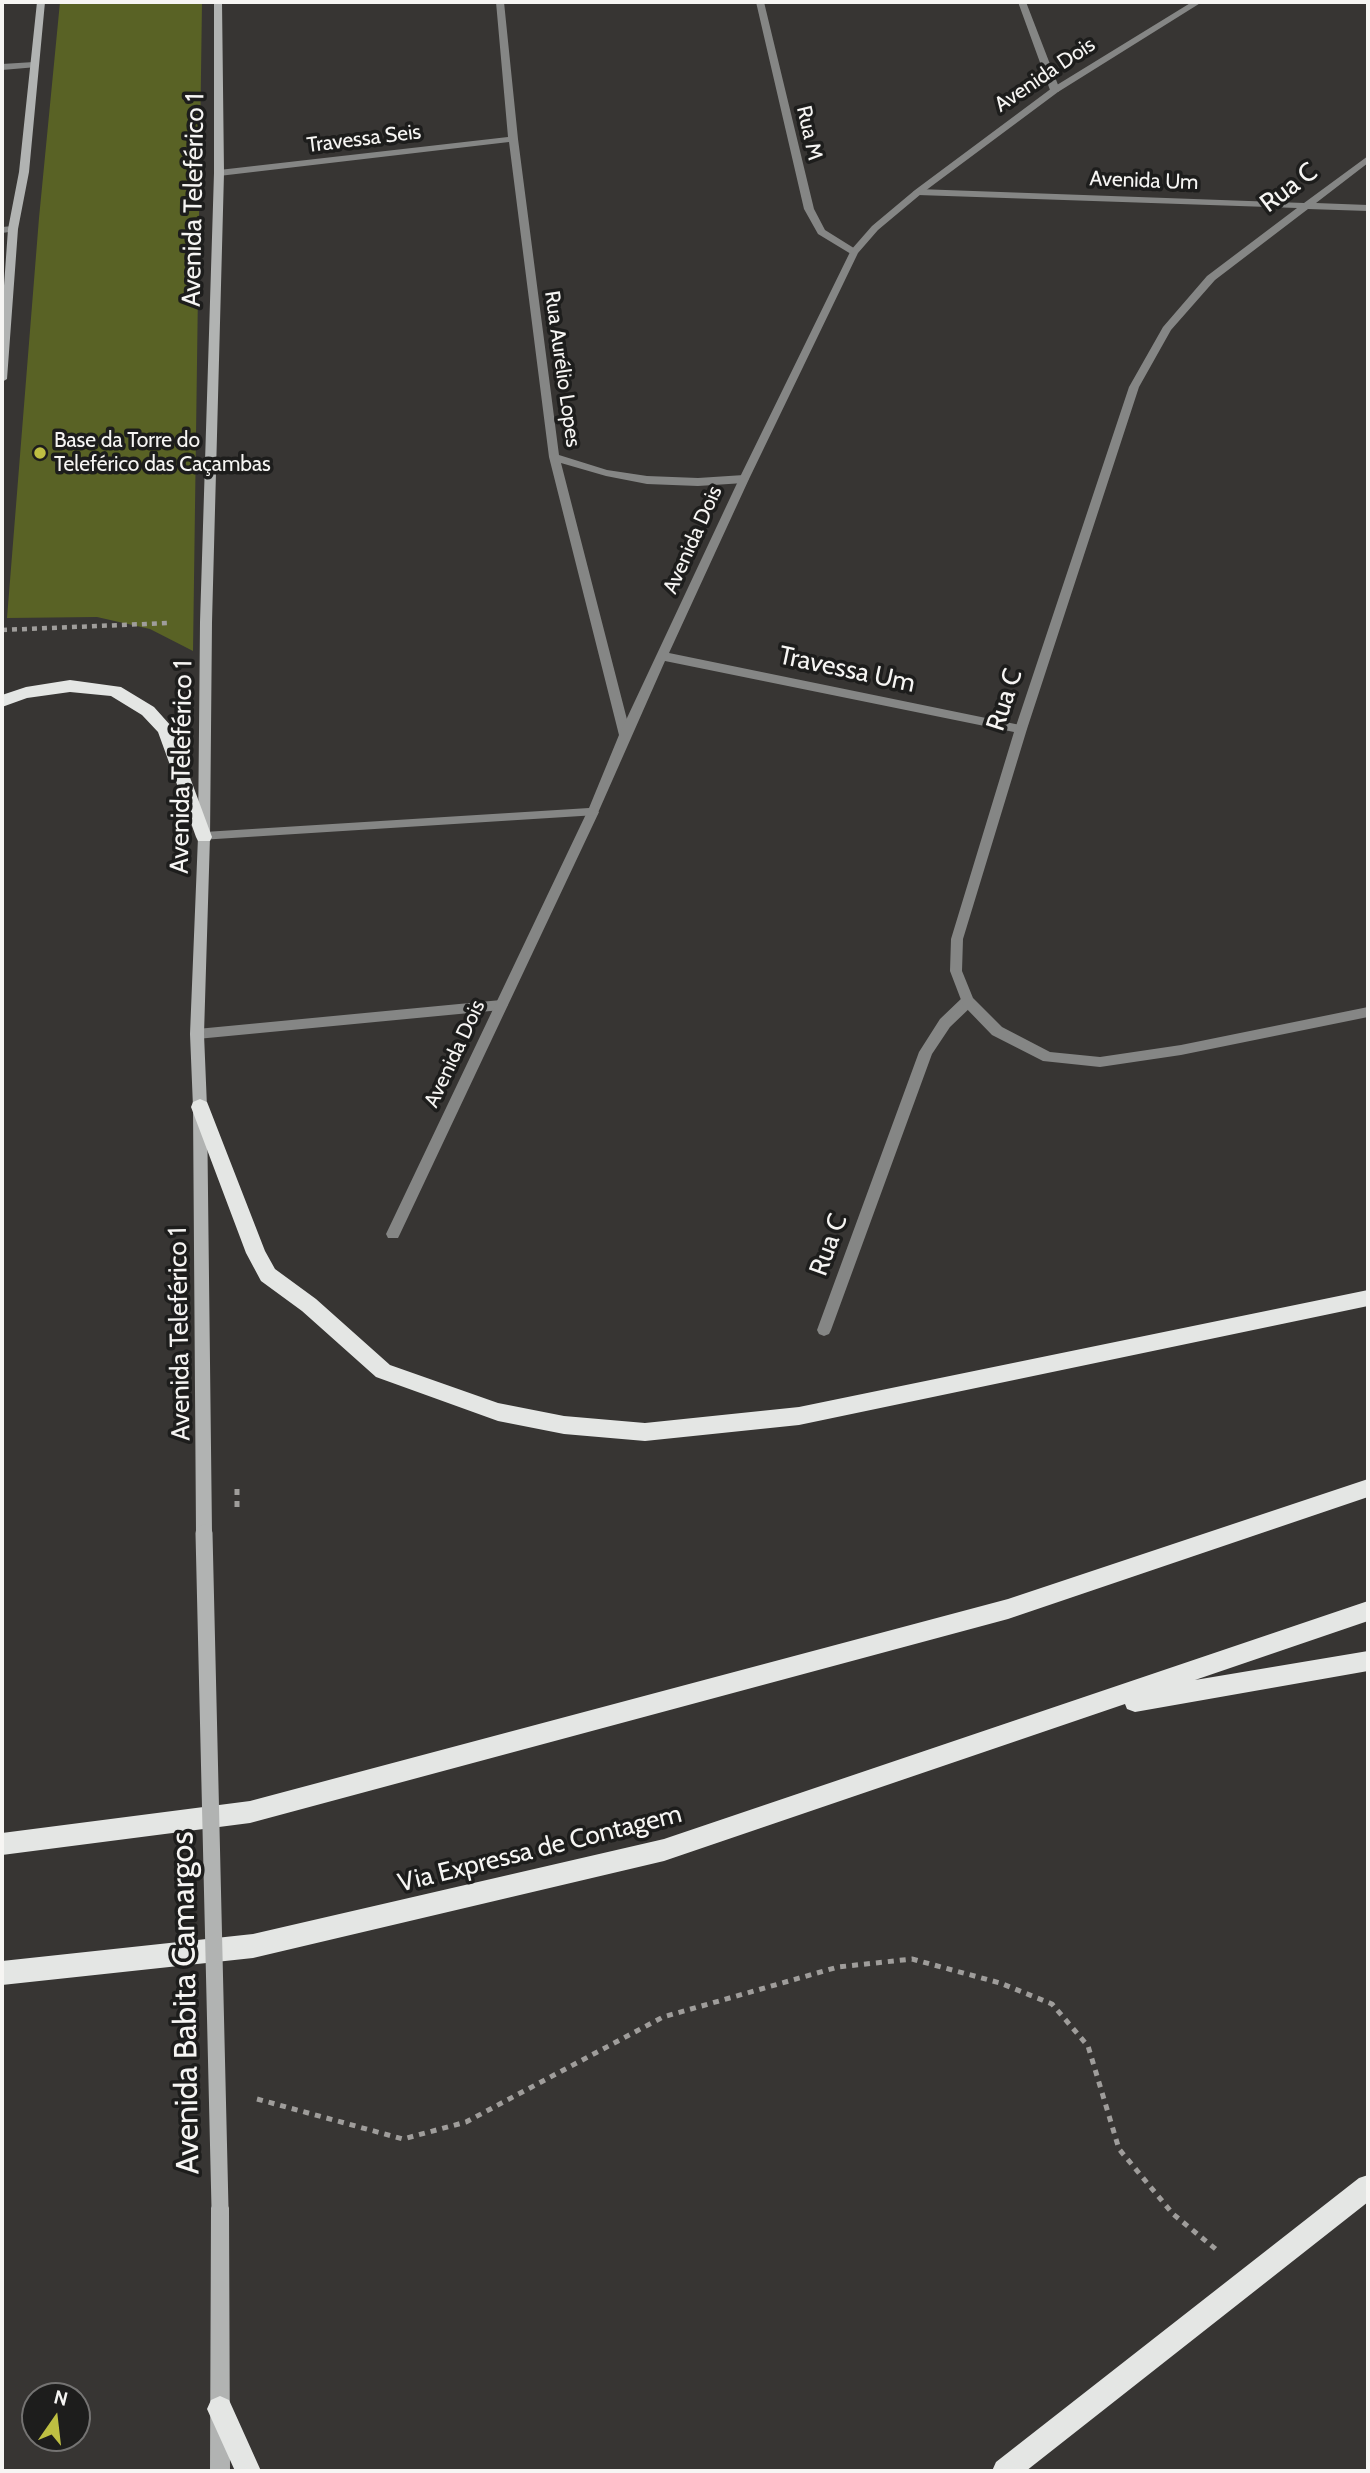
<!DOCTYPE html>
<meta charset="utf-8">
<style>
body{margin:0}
#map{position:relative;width:1370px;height:2473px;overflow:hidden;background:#373533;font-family:Cabin,sans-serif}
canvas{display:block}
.frame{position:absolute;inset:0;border:4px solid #f6f5f3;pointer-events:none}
.north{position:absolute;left:21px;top:2382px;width:70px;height:70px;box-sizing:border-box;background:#1d1d1c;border:2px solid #747372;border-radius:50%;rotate:14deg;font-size:19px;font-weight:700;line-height:28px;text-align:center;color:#f6f5f3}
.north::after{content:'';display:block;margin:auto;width:24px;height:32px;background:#bebf42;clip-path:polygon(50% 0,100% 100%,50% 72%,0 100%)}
</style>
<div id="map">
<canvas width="1370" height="2473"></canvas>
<div class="frame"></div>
<div class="north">N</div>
</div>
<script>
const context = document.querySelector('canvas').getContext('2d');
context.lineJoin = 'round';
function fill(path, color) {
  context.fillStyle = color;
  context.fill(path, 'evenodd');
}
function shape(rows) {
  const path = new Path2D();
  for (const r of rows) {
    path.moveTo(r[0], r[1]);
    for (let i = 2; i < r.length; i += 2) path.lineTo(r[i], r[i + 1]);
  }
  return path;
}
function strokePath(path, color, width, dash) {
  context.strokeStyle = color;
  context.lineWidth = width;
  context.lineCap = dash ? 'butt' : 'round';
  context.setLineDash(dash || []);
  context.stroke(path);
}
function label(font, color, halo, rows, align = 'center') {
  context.font = font + ' Cabin,sans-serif';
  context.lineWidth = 7;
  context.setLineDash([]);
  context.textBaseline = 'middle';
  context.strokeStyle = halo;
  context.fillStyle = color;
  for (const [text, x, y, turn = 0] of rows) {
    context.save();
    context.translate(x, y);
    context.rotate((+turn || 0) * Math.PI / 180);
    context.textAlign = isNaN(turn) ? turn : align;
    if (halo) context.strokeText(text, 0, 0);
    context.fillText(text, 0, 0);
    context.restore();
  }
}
fill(shape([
 [60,2,202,2,193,651,150,629,97,617,7,618,39,218]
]), '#596225');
strokePath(shape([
 [2,630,169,623]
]), '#9f9d9b', 4.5, [5, 5]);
strokePath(shape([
 [257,2099,403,2139,466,2122,663,2017,838,1967,912,1959,1000,1983,1052,2004,1088,2046,1119,2149,1173,2214,1218,2251]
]), '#9f9d9b', 5, [6, 6]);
fill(shape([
 [501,1000,508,1005,501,1010,197,1039,190,1034,197,1029,501,1000]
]), '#858685');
fill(shape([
 [496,2,504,2,518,139,559,455,607,470,647,476,698,478,744,475,749,479,744,483,698,486,647,484,606,476,561,463,631,735,625,739,619,735,549,457,509,142,219,176,214,173,219,170,508,137,496,2],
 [756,2,764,2,814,209,825,230,857,250,857,254,851,254,818,234,804,209,756,2],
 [1018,2,1026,2,1060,90,1058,92,1050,90,1018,2],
 [34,62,37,63,37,67,2,70,2,64,34,62],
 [1368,156,1368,163,1316,203,1368,205,1368,211,1308,209,1215,280,1171,330,1139,387,1027,729,1021,733,1017,732,1015,729,1129,387,1163,327,1207,276,1297,208,918,195,913,192,918,189,1304,203,1368,156],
 [13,226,18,229,16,231,2,233,2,227,13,226],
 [593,807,599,812,400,1234,398,1238,388,1238,386,1234,587,812,593,807],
 [968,996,974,1001,973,1005,950,1027,932,1054,831,1330,829,1334,824,1336,819,1334,817,1330,919,1052,940,1019,963,997,968,996]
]), '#858685');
fill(shape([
 [1192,2,1202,2,1058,92,921,194,878,230,858,253,749,479,669,653,1025,726,1027,729,963,939,962,971,973,998,1002,1027,1050,1052,1100,1057,1181,1045,1368,1007,1368,1017,1181,1055,1100,1067,1043,1061,992,1035,963,1005,950,971,951,939,1014,732,665,661,597,815,200,840,198,837,204,832,589,808,619,735,739,479,851,250,872,226,915,190,1052,88,1192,2]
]), '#858685');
fill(shape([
 [37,2,45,2,29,172,18,229,7,379,2,382,2,314,8,229,19,172,37,2],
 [214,2,222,2,224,173,212,622,210,837,204,1034,207,1107,212,1533,209,1538,204,1540,199,1538,196,1533,193,1107,190,1034,198,837,200,622,214,173,214,2],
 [220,2199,226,2202,229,2208,230,2471,210,2471,211,2208,214,2202,220,2199]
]), '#b1b3b2');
fill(shape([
 [70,680,121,687,154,707,171,726,212,837,210,841,198,841,196,837,158,732,142,715,111,696,70,692,27,698,2,707,2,695,26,687,70,680],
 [200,1099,207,1102,209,1107,265,1251,275,1269,316,1299,390,1365,498,1403,564,1416,645,1423,799,1407,1368,1290,1368,1306,799,1425,645,1441,564,1434,498,1421,376,1377,302,1311,261,1281,246,1253,191,1107,193,1102,200,1099],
 [1368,1479,1368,1497,1008,1619,250,1823,2,1855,2,1833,250,1801,1008,1599,1368,1479],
 [1368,1601,1368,1621,1195,1680,1368,1651,1368,1671,1135,1712,1127,1709,1125,1704,664,1861,253,1958,2,1985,2,1961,253,1934,664,1839,1368,1601],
 [1368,2175,1368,2202,1026,2471,992,2471,996,2462,1359,2178,1368,2175],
 [220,2396,229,2400,261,2471,235,2471,207,2409,211,2400,220,2396]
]), '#e4e6e4');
strokePath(shape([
 [237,1489,237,1513]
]), '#9f9d9b', 5, [6, 6]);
strokePath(shape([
 [204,1533,220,2208]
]), '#b1b3b2', 17);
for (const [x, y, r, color] of [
 [40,453,7,"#bebf42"]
]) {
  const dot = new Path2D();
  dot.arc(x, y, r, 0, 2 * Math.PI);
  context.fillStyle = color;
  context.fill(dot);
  strokePath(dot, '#1d1d1c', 2.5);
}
label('21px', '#f6f5f3', '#1d1d1c', [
 ["Avenida Dois",1045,75,-34],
 ["Rua M",809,133,77],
 ["Travessa Seis",364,139,-7],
 ["Avenida Um",1144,181,2],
 ["Rua Aurélio Lopes",562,369,82],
 ["Avenida Dois",693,540,-66],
 ["Avenida Dois",455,1054,-65]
]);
label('21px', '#f6f5f3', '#1d1d1c', [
 ["Base da Torre do",54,441],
 ["Teleférico das Caçambas",54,465]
], 'left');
label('26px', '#f6f5f3', '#1d1d1c', [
 ["Rua C",1289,188,-37],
 ["Avenida Teleférico 1",194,200,-89],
 ["Travessa Um",847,670,12],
 ["Rua C",1005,700,-72],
 ["Avenida Teleférico 1",182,767,-89],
 ["Rua C",829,1245,-70],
 ["Avenida Teleférico 1",180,1334,-91],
 ["Via Expressa de Contagem",540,1849,-14]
]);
label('32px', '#f6f5f3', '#1d1d1c', [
 ["Avenida Babita Camargos",186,2003,-91]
]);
</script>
